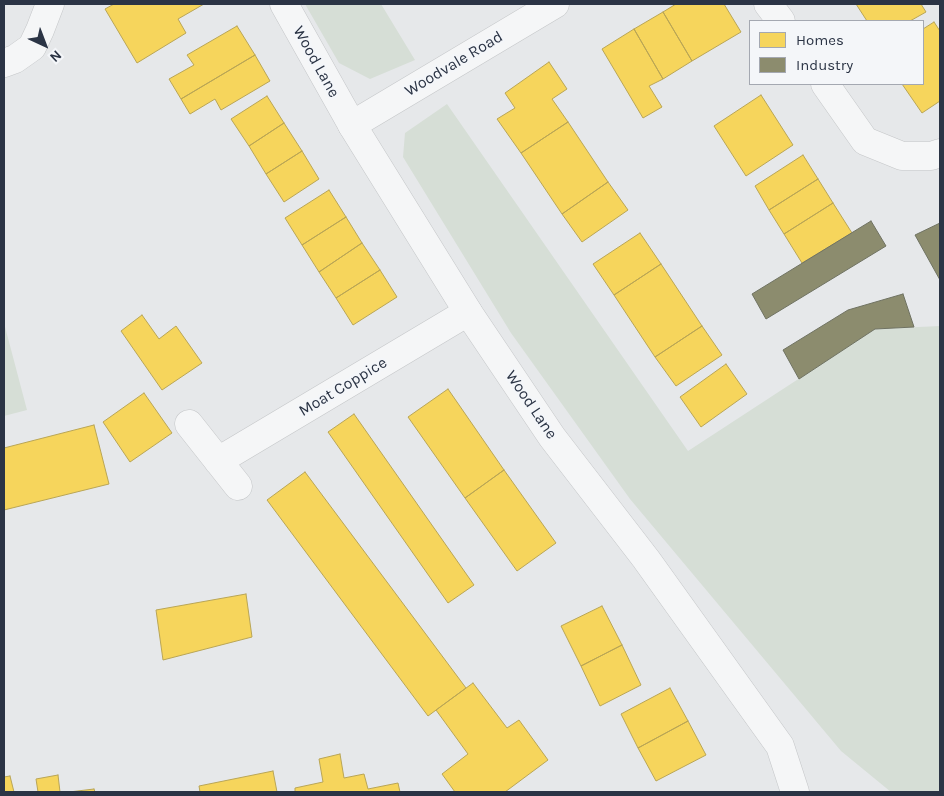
<!DOCTYPE html>
<style>
body{margin:0}
#map{position:relative;width:944px;height:796px;overflow:hidden;background:#e6e8ea;font-family:Karla,sans-serif}
canvas{display:block}
.frame{position:absolute;inset:0;border:5px solid #2b3445;pointer-events:none}
.legend{position:absolute;left:749px;top:20px;width:175px;height:65px;box-sizing:border-box;background:#f4f6f9;border:1px solid #a4a8b1;margin:0;padding:6px 9px;list-style:none;font-size:15px;color:#2b3445}
.legend li{display:flex;align-items:center;gap:10px;height:25px}
.legend b{width:25px;border:1px solid #a4a8b1}
.north{position:absolute;left:20px;top:20px;width:50px;height:50px;-webkit-text-stroke:4px #f4f6f9;paint-order:stroke;rotate:137deg;font-size:14px;font-weight:700;line-height:20px;text-align:center;color:#2b3445}
.north::after{content:'';display:block;margin:auto;width:18px;height:22px;background:#2b3445;clip-path:polygon(50% 0,100% 100%,50% 72%,0 100%)}
</style>
<div id="map">
<canvas width="944" height="796"></canvas>
<div class="frame"></div>
<ul class="legend">
<li><b style="height:14px;background:#f6d55c"></b>Homes</li>
<li><b style="height:14px;background:#8c8c6e"></b>Industry</li>
</ul>
<div class="north">N</div>
</div>
<script>
const context = document.querySelector('canvas').getContext('2d');
context.lineJoin = 'round';
function fill(path, color) {
  context.fillStyle = color;
  context.fill(path, 'evenodd');
}
function shape(rows) {
  const path = new Path2D();
  for (const r of rows) {
    path.moveTo(r[0], r[1]);
    for (let i = 2; i < r.length; i += 2) path.lineTo(r[i], r[i + 1]);
  }
  return path;
}
function strokePath(path, color, width, dash) {
  context.strokeStyle = color;
  context.lineWidth = width;
  context.lineCap = dash ? 'butt' : 'round';
  context.setLineDash(dash || []);
  context.stroke(path);
}
function label(font, color, halo, rows, align = 'center') {
  context.font = font + ' Karla,sans-serif';
  context.lineWidth = 5;
  context.setLineDash([]);
  context.textBaseline = 'middle';
  context.strokeStyle = halo;
  context.fillStyle = color;
  for (const [text, x, y, turn = 0] of rows) {
    context.save();
    context.translate(x, y);
    context.rotate((+turn || 0) * Math.PI / 180);
    context.textAlign = isNaN(turn) ? turn : align;
    if (halo) context.strokeText(text, 0, 0);
    context.fillText(text, 0, 0);
    context.restore();
  }
}
fill(shape([
 [305,4,381,4,415,60,370,79,339,63],
 [447,104,688,451,875,329,940,326,940,792,891,792,841,751,630,499,511,333,403,157,405,133],
 [4,323,27,410,4,416]
]), '#d6ded6');
const homes = shape([
 [114,4,204,4,178,19,186,33,137,63,105,9,114,4],
 [676,4,724,4,741,32,692,61,663,12,676,4],
 [856,4,921,4,926,12,910,21,867,21,856,4],
 [663,12,692,61,663,79,634,29,663,12],
 [934,22,940,31,940,101,922,113,902,84,923,84,923,29,934,22],
 [237,26,255,55,181,99,169,79,194,65,187,55,237,26],
 [634,29,663,79,649,86,662,107,643,118,602,49,634,29],
 [255,55,270,81,221,110,215,99,190,114,181,99,255,55],
 [549,62,567,89,552,99,568,122,521,153,497,119,515,108,505,93,549,62],
 [761,95,793,145,746,176,714,126,761,95],
 [267,96,284,123,249,146,231,119,267,96],
 [568,122,608,182,562,214,521,153,568,122],
 [284,123,302,151,266,174,249,146,284,123],
 [302,151,319,179,284,202,266,174,302,151],
 [803,155,818,179,769,210,755,186,803,155],
 [818,179,833,203,784,234,769,210,818,179],
 [608,182,628,210,582,242,562,214,608,182],
 [329,190,346,217,302,245,285,218,329,190],
 [833,203,852,233,802,263,784,234,833,203],
 [346,217,362,243,319,272,302,245,346,217],
 [640,233,661,264,614,295,593,264,640,233],
 [362,243,380,270,336,298,319,272,362,243],
 [661,264,702,326,655,357,614,295,661,264],
 [380,270,397,297,353,325,336,298,380,270],
 [142,315,159,339,176,326,202,363,162,390,121,331,142,315],
 [702,326,722,355,676,386,655,357,702,326],
 [726,364,747,394,701,427,680,397,726,364],
 [448,389,504,470,465,498,408,417,448,389],
 [144,393,172,433,130,462,103,422,144,393],
 [354,414,474,585,448,603,328,432,354,414],
 [94,425,109,484,4,510,4,448,94,425],
 [504,470,556,543,517,571,465,498,504,470],
 [305,472,466,688,428,716,267,500,305,472],
 [246,594,252,637,163,660,156,610,246,594],
 [602,606,622,645,581,666,561,626,602,606],
 [622,645,641,685,600,706,581,666,622,645],
 [473,683,507,728,519,720,548,760,505,792,455,792,442,774,468,754,436,710,473,683],
 [670,688,688,721,638,748,621,714,670,688],
 [688,721,706,755,656,781,638,748,688,721],
 [340,754,344,778,364,774,368,789,398,783,400,792,295,792,295,788,323,782,319,759,340,754],
 [273,771,277,792,200,792,199,786,273,771],
 [58,775,60,792,38,792,36,779,58,775],
 [10,776,14,792,4,792,4,777,10,776],
 [94,789,95,792,69,792,94,789]
]);
fill(homes, '#f6d55c');
strokePath(homes, '#b9a555', 1);
const industry = shape([
 [871,221,886,246,766,319,752,294,871,221],
 [940,223,940,280,915,235,940,223],
 [903,294,914,327,875,329,799,379,783,350,848,310,903,294]
]);
fill(industry, '#8c8c6e');
strokePath(industry, '#6f7262', 1);
const minor = shape([
 [768,4,781,21],
 [4,63,15,59,32,47,40,30,50,4],
 [825,84,865,141,902,156,931,156,940,153],
 [352,125,555,4],
 [189,424,238,486],
 [218,461,468,312]
]);
const tertiary = shape([
 [284,4,352,125,468,312,552,437,646,559,780,746,795,792]
]);
strokePath(minor, '#c4c6c8', 29);
strokePath(tertiary, '#c4c6c8', 29);
strokePath(minor, '#f5f6f7', 28);
strokePath(tertiary, '#f5f6f7', 28);
label('16px', '#2b3445', '#f4f6f9', [
 ["Wood Lane",316,62,61],
 ["Woodvale Road",454,64,-31],
 ["Moat Coppice",343,387,-31],
 ["Wood Lane",531,405,56]
]);
</script>
